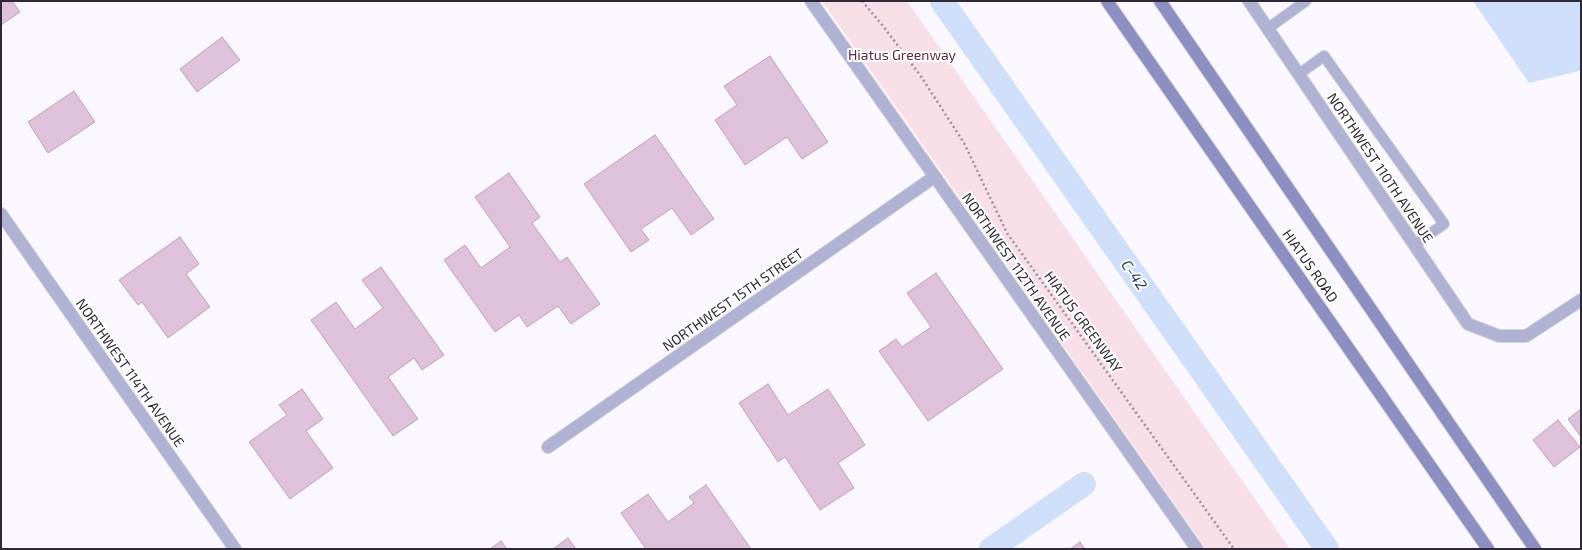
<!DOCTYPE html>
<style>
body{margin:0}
#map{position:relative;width:1582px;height:550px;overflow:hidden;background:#faf7fe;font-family:"Exo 2",sans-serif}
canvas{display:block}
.frame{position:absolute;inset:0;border:2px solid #2f2935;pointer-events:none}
</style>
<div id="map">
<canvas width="1582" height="550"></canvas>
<div class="frame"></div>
</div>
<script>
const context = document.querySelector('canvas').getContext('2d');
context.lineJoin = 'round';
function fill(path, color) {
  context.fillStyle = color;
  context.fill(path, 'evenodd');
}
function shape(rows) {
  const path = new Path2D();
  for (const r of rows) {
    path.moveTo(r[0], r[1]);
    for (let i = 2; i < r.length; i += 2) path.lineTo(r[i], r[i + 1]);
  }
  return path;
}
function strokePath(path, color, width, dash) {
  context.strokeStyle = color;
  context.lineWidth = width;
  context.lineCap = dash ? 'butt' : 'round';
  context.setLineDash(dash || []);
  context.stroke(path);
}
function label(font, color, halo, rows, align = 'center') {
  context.font = font + ' "Exo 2",sans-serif';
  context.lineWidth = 4;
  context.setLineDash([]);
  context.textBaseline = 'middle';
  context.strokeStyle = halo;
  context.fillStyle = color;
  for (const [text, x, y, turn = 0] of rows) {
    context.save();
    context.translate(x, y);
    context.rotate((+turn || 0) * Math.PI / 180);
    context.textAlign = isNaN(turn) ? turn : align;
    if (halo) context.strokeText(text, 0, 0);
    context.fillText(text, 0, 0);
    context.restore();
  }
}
fill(shape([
 [822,1,907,1,1290,549,1206,549]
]), '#f8dee7');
fill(shape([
 [1473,1,1581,1,1581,69,1579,71,1529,83]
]), '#cfdff9');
strokePath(shape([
 [942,1,1327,549],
 [991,549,1084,484]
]), '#cfdff9', 24);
const building = shape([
 [1,1,12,1,20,12,1,25,1,1],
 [222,37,240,60,197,92,180,69,222,37],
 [770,56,828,142,802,159,787,137,745,165,715,120,737,105,724,86,770,56],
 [74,91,95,122,48,153,28,122,74,91],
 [655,135,714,219,691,235,672,208,641,229,649,240,631,252,584,184,655,135],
 [509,173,540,217,532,223,560,262,567,257,600,304,571,324,558,306,527,327,519,315,495,332,444,260,465,245,481,268,510,247,475,197,509,173],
 [180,237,199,264,186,274,210,307,168,338,142,302,138,305,119,280,180,237],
 [381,267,444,355,422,370,414,358,388,377,418,419,393,436,311,320,336,302,355,329,383,308,362,280,381,267],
 [936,273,1003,369,928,421,879,351,896,339,902,347,931,327,907,293,936,273],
 [768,384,788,415,828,389,865,445,838,463,854,488,820,510,785,457,778,462,739,403,768,384],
 [302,389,323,419,306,431,333,468,290,499,249,442,287,415,279,405,302,389],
 [1581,409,1581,437,1568,419,1581,409],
 [1558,420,1580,447,1554,467,1533,440,1558,420],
 [706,485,751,549,646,549,621,513,648,494,668,522,694,503,689,497,706,485],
 [568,538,576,549,553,549,568,538],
 [501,541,507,549,490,549,501,541],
 [1080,542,1085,549,1070,549,1080,542]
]);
fill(building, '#e0c1dc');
strokePath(building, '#bda2b9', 1);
const service = shape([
 [1267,29,1306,1],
 [1299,74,1324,56,1444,224,1414,245]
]);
const minor = shape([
 [811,1,1197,549],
 [1249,1,1468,324,1499,336,1526,336,1581,300],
 [1,214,235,549],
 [548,447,934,177]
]);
const secondary = shape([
 [1107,1,1488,549],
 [1160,1,1535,549]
]);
strokePath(service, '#d5d2da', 12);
strokePath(minor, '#d5d2da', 14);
strokePath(secondary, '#d5d2da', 14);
strokePath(shape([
 [862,1,883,26,920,75,964,143,1007,233,1234,549]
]), '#96919b', 2.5, [2, 3]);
strokePath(service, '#b0b2d4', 10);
strokePath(minor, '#b0b2d4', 12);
strokePath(secondary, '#8d8ec1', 12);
label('14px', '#5e2b40', '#fff', [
 ["Hiatus Greenway",902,55]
]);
label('14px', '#2f2935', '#fff', [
 ["NORTHWEST 110TH AVENUE",1380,168,56],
 ["HIATUS ROAD",1310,266,55],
 ["NORTHWEST 112TH AVENUE",1016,267,55],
 ["NORTHWEST 15TH STREET",733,300,-35],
 ["HIATUS GREENWAY",1083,322,54],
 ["NORTHWEST 114TH AVENUE",130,373,55]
]);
label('italic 15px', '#233d67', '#fff', [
 ["C-42",1134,275,55]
]);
</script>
